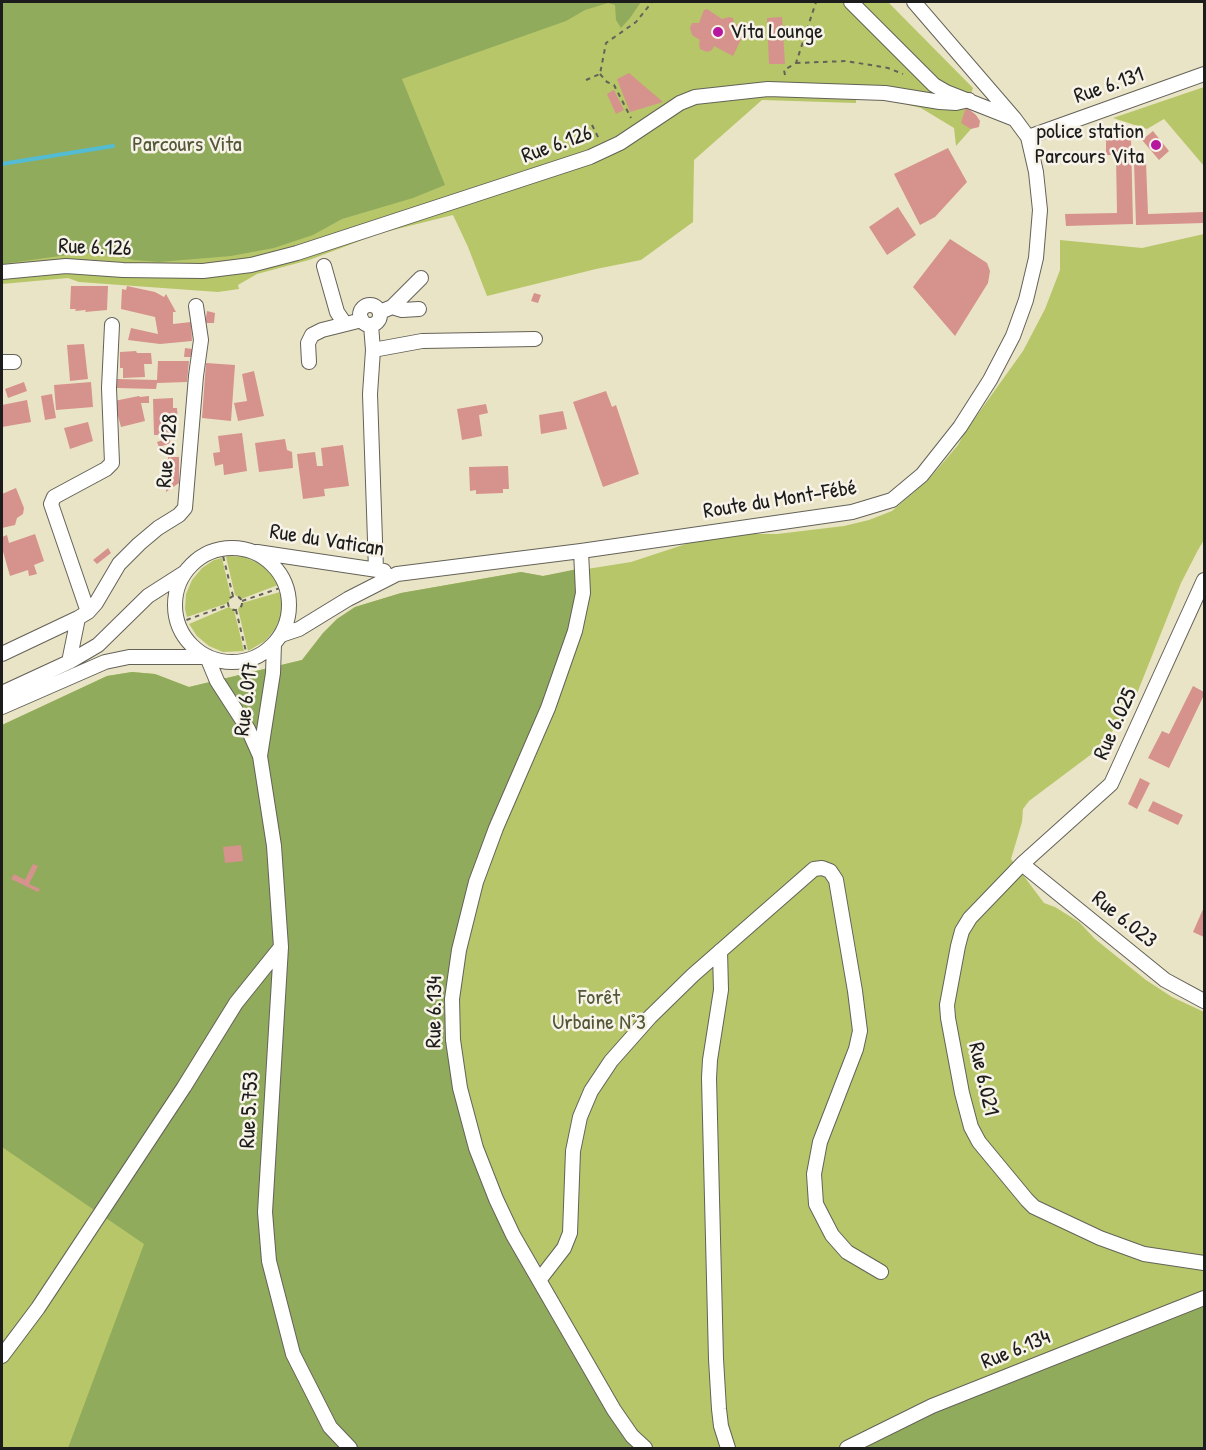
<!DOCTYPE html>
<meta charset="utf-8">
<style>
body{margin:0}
#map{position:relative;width:1206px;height:1450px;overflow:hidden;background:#eae4c6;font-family:"Patrick Hand",sans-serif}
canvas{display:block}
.frame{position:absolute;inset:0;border:3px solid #1c1c1c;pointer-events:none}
</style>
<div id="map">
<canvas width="1206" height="1450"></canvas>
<div class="frame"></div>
</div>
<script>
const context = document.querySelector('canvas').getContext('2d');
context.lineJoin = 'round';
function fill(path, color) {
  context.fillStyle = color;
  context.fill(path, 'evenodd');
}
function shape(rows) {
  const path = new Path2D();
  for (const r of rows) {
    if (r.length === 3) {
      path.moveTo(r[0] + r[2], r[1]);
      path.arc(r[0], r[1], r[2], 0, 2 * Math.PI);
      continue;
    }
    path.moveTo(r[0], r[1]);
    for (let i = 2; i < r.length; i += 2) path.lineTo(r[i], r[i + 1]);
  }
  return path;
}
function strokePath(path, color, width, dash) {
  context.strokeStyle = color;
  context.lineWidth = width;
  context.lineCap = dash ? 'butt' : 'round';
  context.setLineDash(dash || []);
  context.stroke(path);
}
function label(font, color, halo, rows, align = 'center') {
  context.font = font + ' "Patrick Hand",sans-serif';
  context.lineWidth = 5;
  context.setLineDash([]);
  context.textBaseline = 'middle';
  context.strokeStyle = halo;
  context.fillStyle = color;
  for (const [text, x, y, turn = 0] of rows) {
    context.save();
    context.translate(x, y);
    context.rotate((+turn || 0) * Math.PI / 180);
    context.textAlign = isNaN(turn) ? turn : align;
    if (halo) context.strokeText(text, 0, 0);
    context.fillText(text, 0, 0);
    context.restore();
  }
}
fill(shape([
 [2,2,888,2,973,88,966,107,971,129,956,146,954,128,921,108,892,101,856,98,856,103,762,100,694,160,693,222,641,260,596,269,487,296,468,247,453,215,381,233,309,260,257,274,238,285,239,289,218,292,79,282,68,278,2,284],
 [1204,87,1204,166,1164,119,1147,129,1113,118],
 [1204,234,1204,540,1198,550,1181,583,1134,701,1123,719,1093,753,1029,801,1023,809,1022,822,1011,859,1044,903,1055,907,1079,922,1095,939,1146,980,1172,997,1204,1012,1204,1448,2,1448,2,725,107,676,132,672,155,674,189,687,302,660,323,633,337,619,355,607,401,593,521,572,543,576,631,562,695,541,744,534,777,534,844,526,869,520,892,511,929,479,958,445,965,432,1023,351,1045,309,1060,270,1060,240,1142,248],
 [229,556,244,557,258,563,270,572,278,585,241,599,235,595,226,557],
 [222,558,231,597,228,603,187,617,185,609,186,594,192,580,202,568,214,560],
 [280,592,282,600,281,615,275,629,265,641,248,651,238,609,242,603],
 [229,607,234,610,244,651,223,652,209,646,197,636,189,624]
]), '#b7c669');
fill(shape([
 [2,2,641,2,630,18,621,28,616,20,615,5,608,3,585,10,566,21,402,79,445,185,413,198,342,219,313,235,274,248,231,256,159,262,134,260,98,253,82,253,2,264],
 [582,568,575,631,496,828,459,950,453,1040,496,1200,645,1448,68,1448,144,1244,2,1147,2,725,107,676,132,672,155,674,189,687,302,660,323,633,337,619,355,607,401,593,521,572,543,576],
 [1204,1298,1204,1448,847,1448]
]), '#91ab5d');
strokePath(shape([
 [2,164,113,146]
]), '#54bcd2', 4);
fill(shape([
 [707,9,722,19,729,17,733,18,734,23,746,29,733,56,714,46,712,50,707,52,700,49,699,43,700,40,692,35,690,28,692,23,699,23,704,10],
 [782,17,785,64,769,64,767,18],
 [629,73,663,102,630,112,617,79],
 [614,90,624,110,616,114,607,94],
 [966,107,976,115,980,121,979,127,971,129,961,123],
 [1153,131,1169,151,1159,160,1142,140],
 [1106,139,1131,139,1133,224,1066,226,1065,214,1117,213,1116,155,1106,155],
 [948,148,967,182,935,217,920,225,894,174],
 [1134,162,1146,162,1148,214,1204,212,1204,223,1136,225],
 [898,207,916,235,887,255,869,227],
 [950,239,987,263,990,271,988,283,955,336,913,287],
 [71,286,108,286,107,310,85,312,86,310,75,311,76,309,70,309],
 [127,286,155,292,164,297,166,294,176,312,173,312,173,324,191,322,192,341,160,344,128,340,131,328,158,334,155,317,121,309,122,289,126,290],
 [534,293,541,295,538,303,531,301],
 [207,311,215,313,214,323,205,323],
 [84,344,88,379,70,381,67,345],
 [185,348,192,349,192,357,184,357],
 [136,351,137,353,151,353,152,364,144,364,145,377,123,378,123,368,120,368,120,352],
 [158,361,189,361,187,382,157,383,156,389,116,388,116,379,157,380],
 [206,363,235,365,231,421,202,418],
 [254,371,264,416,238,421,234,403,247,401,242,374],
 [24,382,27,391,8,398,5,389],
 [91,382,93,407,56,410,54,385],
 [606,391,612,407,616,405,639,474,603,487,573,402],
 [52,394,56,418,45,420,41,396],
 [139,396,140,397,149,396,149,403,141,403,145,421,121,427,114,401],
 [173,398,173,408,177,408,178,421,174,421,174,435,154,435,153,399],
 [27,400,31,422,2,427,2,405],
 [486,404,488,413,479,415,482,436,462,440,457,409],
 [563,411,567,429,541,434,539,415],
 [88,422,93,441,70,449,64,428],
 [242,433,247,471,224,475,223,464,215,466,213,453,220,452,218,436],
 [169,438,171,443,159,447,157,442],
 [285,439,287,450,292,452,293,468,259,472,255,443],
 [343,445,349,486,324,489,325,496,303,499,297,454,315,452,317,466,323,466,321,448],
 [168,457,179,457,179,483,166,492],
 [508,466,509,489,503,489,503,493,476,494,476,490,470,491,469,467],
 [16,488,24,508,23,514,17,518,15,525,2,528,2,494],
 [35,534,44,561,34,565,37,574,29,576,28,570,10,576,2,548,2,537,7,535,9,543],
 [108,548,111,553,97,564,93,560],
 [1193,686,1204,692,1204,695,1169,768,1148,758,1162,731,1169,734],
 [1140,778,1150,783,1137,809,1128,804],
 [1153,801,1183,815,1178,825,1148,811],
 [241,845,243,861,225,863,223,847],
 [33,864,38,866,29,884,40,889,38,892,11,879,14,874,25,880],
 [1204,907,1204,937,1193,932]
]), '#d6928c');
const minor = shape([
 [851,2,934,85,946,92,1012,118],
 [1028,137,1204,74],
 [324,266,337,312,345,324],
 [2,272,66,266,123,270,203,271,251,265,297,253,590,157,620,143,680,103,695,97,768,89,885,93,940,102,956,103,969,100],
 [370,315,10],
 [392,307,402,310,419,309],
 [380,312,392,307,421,278],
 [371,325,373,350,370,394,376,570],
 [373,350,422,341,535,339],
 [2,362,14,362],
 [309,362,308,343,312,335,322,330,362,320],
 [232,605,57],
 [581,551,583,593,575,631,548,708,496,828,476,882,459,950,452,999,453,1040,460,1088,476,1148,496,1199,513,1235,614,1410,632,1436,645,1448],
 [257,552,384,571],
 [1204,580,1111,784,1022,864,970,918,962,931,958,946,947,1005,948,1018,962,1093,971,1127,979,1142,1027,1200,1034,1207,1100,1238,1144,1254,1204,1263],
 [88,612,51,504,54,497,106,469,112,463,109,388,112,325],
 [281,635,299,629,348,599,397,574,581,551,852,512,892,500,922,475,960,427,990,380,1013,336,1026,300,1036,258,1040,210,1036,172,1028,137,1014,118,914,2],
 [2,654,78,618],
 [69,662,78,618,88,612,96,603,119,564,139,544,158,528,179,515,185,508,196,376,201,340,196,306],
 [2,693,69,662,98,645,148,596,184,573],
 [2,707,105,662,129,657,207,657,217,681,248,729,260,756,274,846,281,947,265,1212,269,1261,293,1354,330,1427,350,1448],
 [260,756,273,673,274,644],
 [1022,864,1165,980,1204,1001],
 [720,951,721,990,710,1060,709,1078,716,1359,719,1409,721,1426,728,1448],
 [540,1279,564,1248,570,1233,573,1151,580,1117,591,1091,611,1061,650,1017,693,975,814,869,822,868,830,871,836,880,855,991,860,1031,856,1049,820,1142,814,1174,816,1204,832,1235,847,1252,881,1272],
 [2,1356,38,1308,184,1087,236,1003,281,947],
 [847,1448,932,1406,1204,1298]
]);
strokePath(minor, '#646258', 16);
strokePath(shape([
 [796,63,846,61,888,68,903,74],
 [600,74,607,82,614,85,631,118],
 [785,75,784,70,796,63,816,2],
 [586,80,600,74,606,43,636,22,652,2],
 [592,125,599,139],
 [221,548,233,596],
 [235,603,7],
 [242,601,286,586],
 [236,610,248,660],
 [178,623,228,605]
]), '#646258', 2, [4.5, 4.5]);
strokePath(minor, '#fff', 14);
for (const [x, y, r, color] of [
 [718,32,6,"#b5179e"],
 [1156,145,6,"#b5179e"]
]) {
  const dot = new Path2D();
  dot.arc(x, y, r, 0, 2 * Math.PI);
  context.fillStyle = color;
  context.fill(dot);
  strokePath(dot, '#f7f3e8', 2);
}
label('22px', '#1c1c1c', '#f7f3e8', [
 ["Vita Lounge",730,32],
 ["police station",1144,132,"right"],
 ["Parcours Vita",1144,157,"right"]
], 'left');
label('22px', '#1c1c1c', '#f7f3e8', [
 ["Rue 6.131",1109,86,-19],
 ["Rue 6.126",557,145,-20],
 ["Rue 6.126",95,248,2],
 ["Rue 6.128",168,451,-85],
 ["Route du Mont-Fébé",780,500,-9],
 ["Rue du Vatican",327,541,9],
 ["Rue 6.017",247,699,-83],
 ["Rue 6.025",1116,724,-66],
 ["Rue 6.023",1124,920,39],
 ["Rue 6.134",435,1012,-89],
 ["Rue 6.021",983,1079,77],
 ["Rue 5.753",250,1110,-87],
 ["Rue 6.134",1016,1350,-22]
]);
label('22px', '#525837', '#f7f3e8', [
 ["Parcours Vita",187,145],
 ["Forêt",599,998],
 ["Urbaine N°3",599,1023]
]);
</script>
